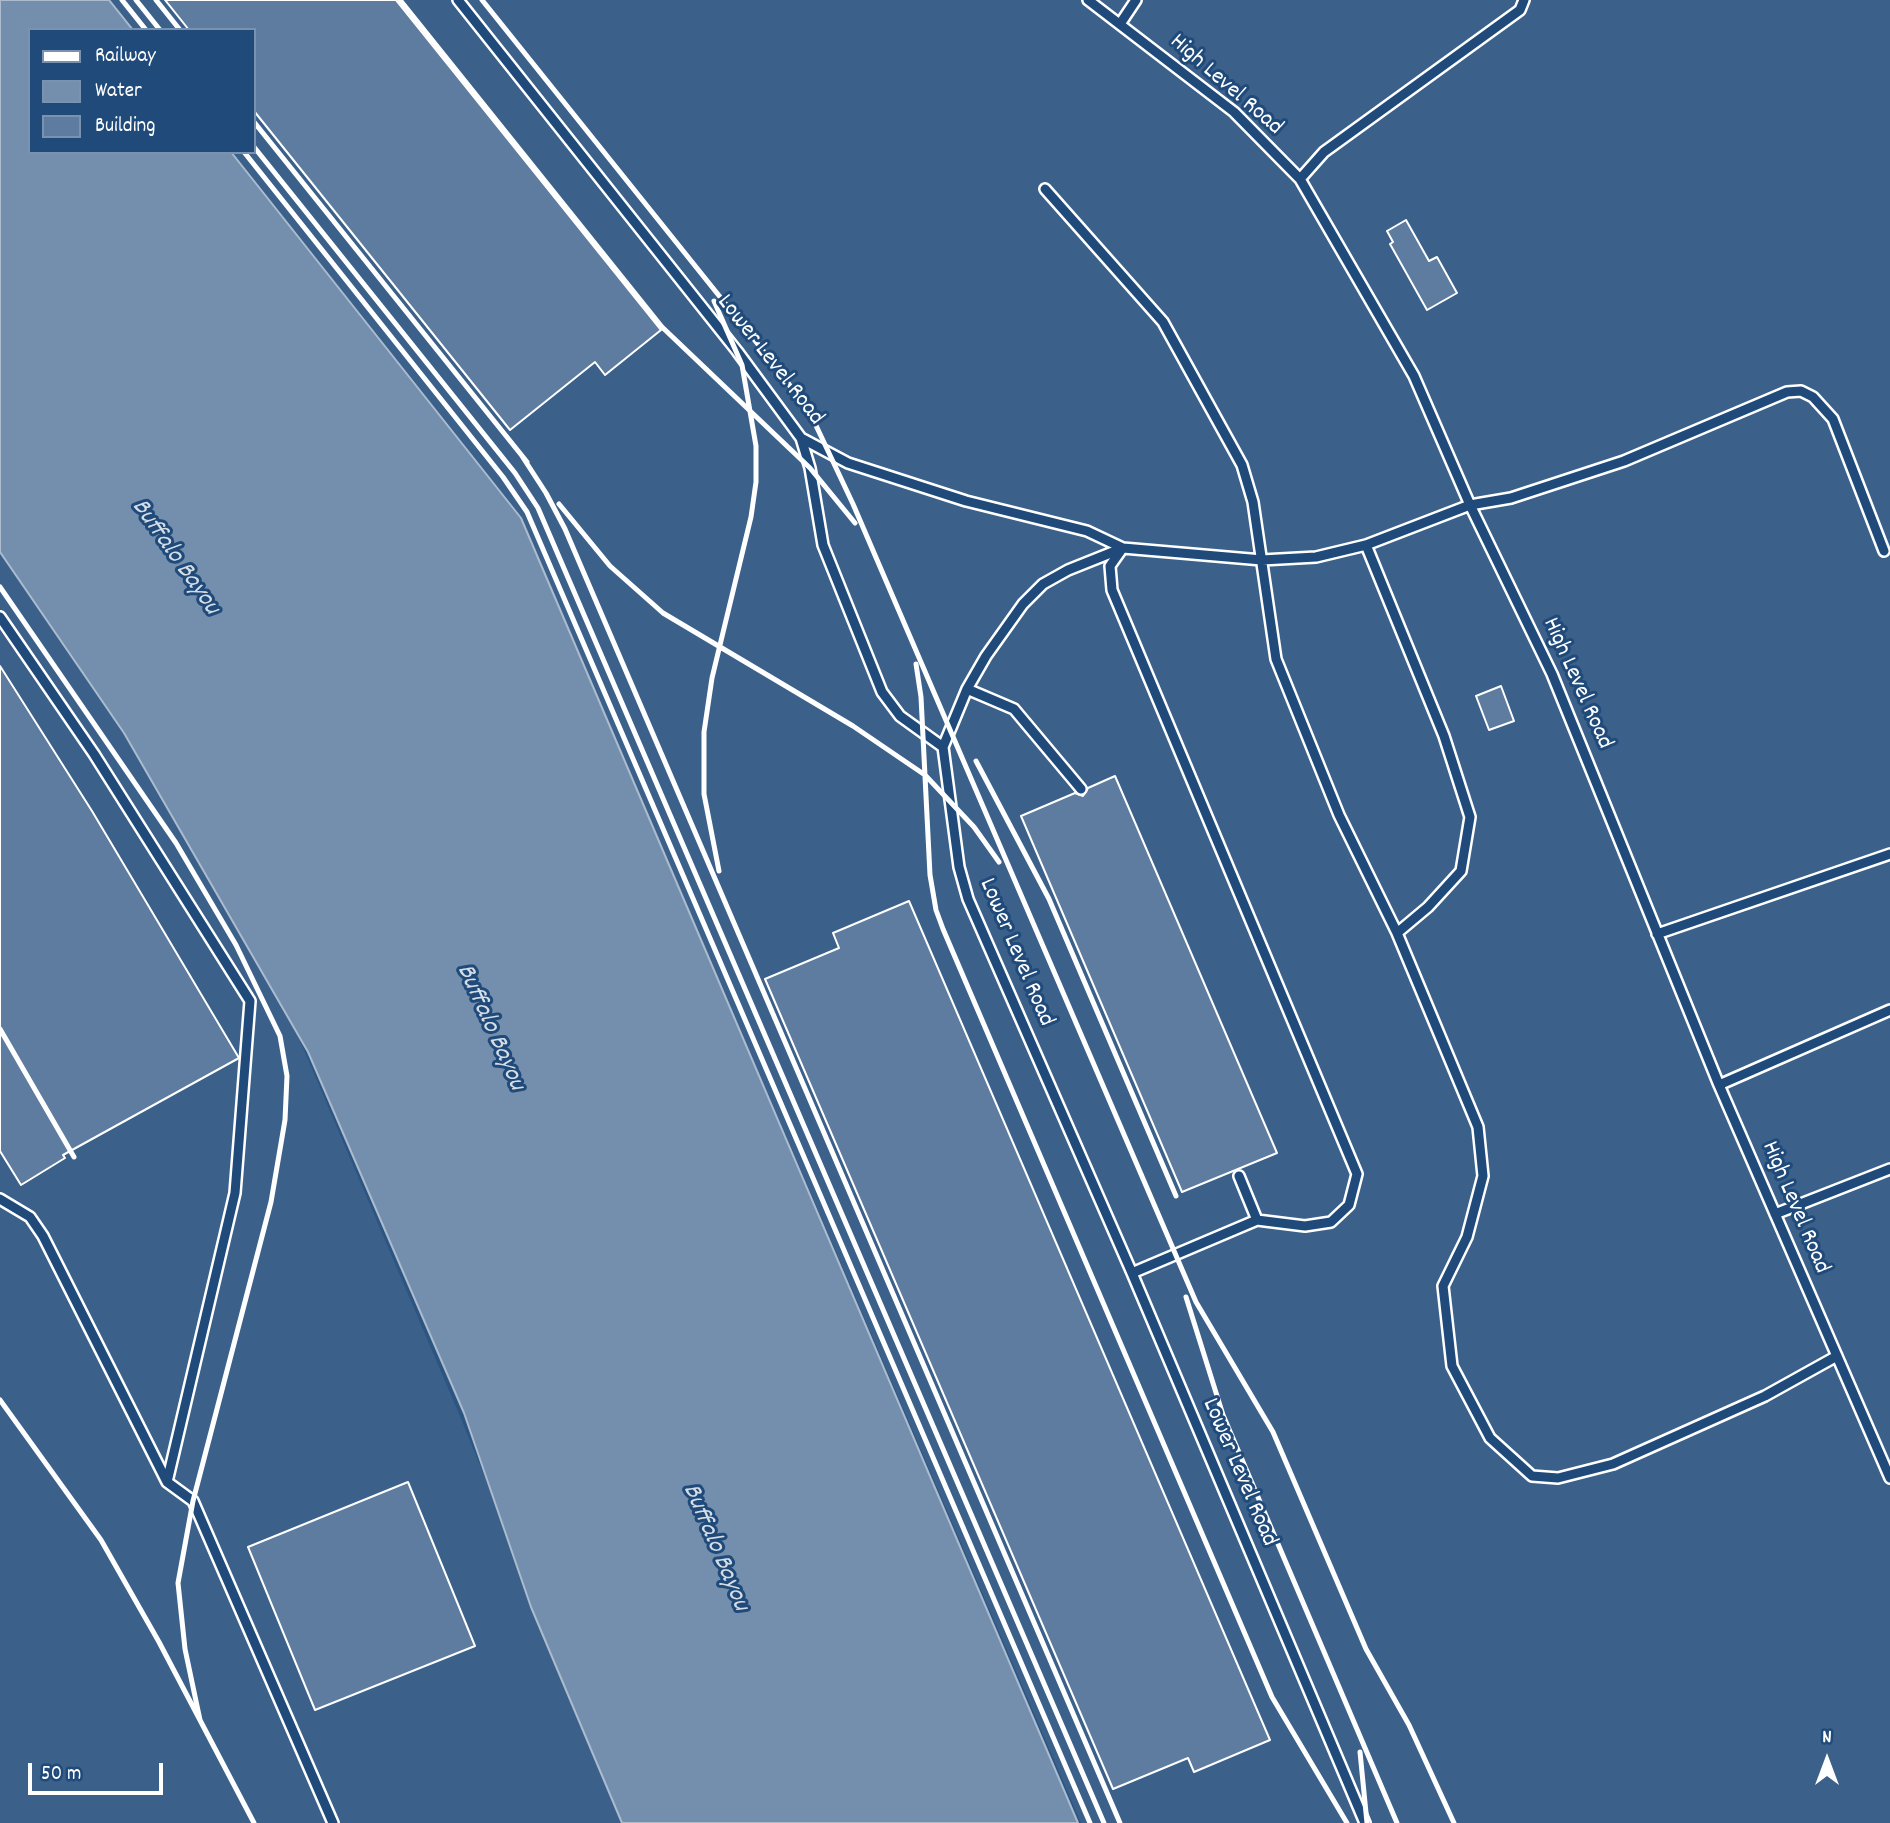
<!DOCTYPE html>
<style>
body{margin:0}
#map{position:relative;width:1890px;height:1823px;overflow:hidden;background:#2c5582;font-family:Dekko,sans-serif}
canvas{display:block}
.legend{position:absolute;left:28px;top:28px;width:228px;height:126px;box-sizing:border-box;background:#1f4a7a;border:2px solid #7992af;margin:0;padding:9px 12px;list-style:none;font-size:21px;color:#fff}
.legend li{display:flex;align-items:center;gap:14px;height:35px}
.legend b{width:35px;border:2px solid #7992af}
.north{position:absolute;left:1792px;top:1725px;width:70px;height:70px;-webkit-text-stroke:5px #1f4a7a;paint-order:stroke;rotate:0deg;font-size:19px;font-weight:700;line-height:28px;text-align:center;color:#fff}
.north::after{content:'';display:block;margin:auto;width:24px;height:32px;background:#fff;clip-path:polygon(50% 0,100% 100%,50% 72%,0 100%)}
.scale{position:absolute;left:28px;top:1763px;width:135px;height:32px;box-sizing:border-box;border:4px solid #fff;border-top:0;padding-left:9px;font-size:21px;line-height:24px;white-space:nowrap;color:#fff;-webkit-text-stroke:5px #1f4a7a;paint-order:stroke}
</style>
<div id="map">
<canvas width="1890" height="1823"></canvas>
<ul class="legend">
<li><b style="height:9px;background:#fff"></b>Railway</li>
<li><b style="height:19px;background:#748fad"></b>Water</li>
<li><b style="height:19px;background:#5e7c9f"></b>Building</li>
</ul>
<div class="north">N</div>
<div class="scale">50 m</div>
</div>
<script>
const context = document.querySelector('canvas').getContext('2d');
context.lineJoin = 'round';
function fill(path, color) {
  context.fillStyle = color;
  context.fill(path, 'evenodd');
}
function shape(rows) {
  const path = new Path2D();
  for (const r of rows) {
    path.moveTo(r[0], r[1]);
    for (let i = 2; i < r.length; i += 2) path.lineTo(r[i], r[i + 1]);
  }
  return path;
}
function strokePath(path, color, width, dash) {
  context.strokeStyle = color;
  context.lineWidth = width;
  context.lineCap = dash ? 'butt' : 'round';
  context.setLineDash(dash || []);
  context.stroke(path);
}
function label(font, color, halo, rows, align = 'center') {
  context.font = font + ' Dekko,sans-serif';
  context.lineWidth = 6;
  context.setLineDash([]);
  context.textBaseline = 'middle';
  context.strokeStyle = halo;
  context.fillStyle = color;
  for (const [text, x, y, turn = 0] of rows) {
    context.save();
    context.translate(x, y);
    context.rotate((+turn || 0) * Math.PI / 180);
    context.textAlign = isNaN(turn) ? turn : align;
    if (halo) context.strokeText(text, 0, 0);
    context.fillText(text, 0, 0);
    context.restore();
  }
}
fill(shape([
 [108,0,1890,0,1890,1823,1081,1823,521,518,229,152,254,152,254,30,131,30],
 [0,552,131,744,292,1022,459,1414,627,1823,0,1823]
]), '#3b618b');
const water = shape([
 [0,0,109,0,133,30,30,30,30,152,231,152,521,518,1078,1823,622,1823,531,1607,464,1413,308,1052,124,733,0,552,0,0]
]);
fill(water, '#748fad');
strokePath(water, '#acbcce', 2);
const building = shape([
 [165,0,396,0,661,330,605,375,595,362,510,430,254,111,254,30,189,30,165,0],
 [1406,220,1429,261,1437,257,1457,293,1427,310,1390,244,1393,242,1387,231,1406,220],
 [0,666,92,811,239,1058,63,1155,65,1158,21,1185,0,1151,0,666],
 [1501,686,1514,721,1489,730,1476,696,1501,686],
 [1115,776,1277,1153,1182,1192,1021,816,1075,793,1083,796,1088,788,1115,776],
 [909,901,1270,1740,1194,1772,1188,1758,1113,1789,765,979,839,948,833,933,909,901],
 [408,1482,475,1646,315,1710,248,1547,408,1482]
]);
fill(building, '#5e7c9f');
strokePath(building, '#fff', 2);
const service = shape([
 [458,0,737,351,801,438,848,463,966,501,1087,531,1123,548,1262,560,1316,557,1366,545,1470,505,1511,498,1624,461,1787,392,1801,391,1813,397,1833,419,1884,551],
 [1088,0,1234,112,1300,179,1414,376,1470,505,1552,674,1719,1085,1890,1478],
 [1120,24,1136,0],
 [1300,179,1324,152,1520,10,1524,0],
 [1045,189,1163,322,1242,465,1253,502,1276,659,1339,815,1397,933,1478,1127,1483,1176,1467,1237,1443,1286,1452,1366,1490,1438,1532,1476,1558,1478,1613,1464,1765,1396,1837,1356],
 [801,438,810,468,823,545,882,692,900,716,943,747],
 [1366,545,1444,736,1470,817,1461,871,1428,907,1397,933],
 [1123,548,1068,570,1043,584,1023,604,986,656,967,689,943,747,959,867,968,899,1132,1273,1365,1823],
 [1122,549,1110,566,1112,590,1357,1174,1349,1205,1331,1222,1305,1226,1257,1220,1132,1273],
 [0,617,94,754,250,1001,235,1193,167,1482],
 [967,689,1014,709,1081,789],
 [1657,934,1890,854],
 [1719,1085,1890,1010],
 [1239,1176,1257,1220],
 [0,1199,30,1217,43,1236,167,1482,193,1501,333,1823],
 [1775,1214,1890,1169]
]);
strokePath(service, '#fff', 14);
strokePath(service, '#1f4a7a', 9);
strokePath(shape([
 [122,0,146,30],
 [136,0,160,30],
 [156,0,180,30],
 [400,0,662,327,810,468,855,523],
 [482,0,781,373,812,417,853,504,1196,1302,1273,1432,1366,1649,1409,1725,1454,1823],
 [254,122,527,462],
 [254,147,515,473,538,508,1104,1823],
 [244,152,503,477,527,512,1090,1823],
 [714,301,742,365,756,446,756,482,751,517,712,678,704,732,704,794,719,871],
 [522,456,546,493,565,529,1120,1823],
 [559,504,610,566,663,613,853,726,925,775,974,827,999,862],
 [0,587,176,843,236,945,280,1036,287,1076,285,1120,271,1202,193,1501,178,1583,185,1649,200,1720],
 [916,664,921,697,930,875,936,910,943,929,1272,1697,1347,1823],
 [976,761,1049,899,1176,1196],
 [0,1029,74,1157],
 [1186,1297,1223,1415,1397,1823],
 [0,1400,101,1540,159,1642,254,1823],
 [1360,1752,1367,1823]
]), '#fff', 5);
label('24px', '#fff', '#1f4a7a', [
 ["High Level Road",1225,86,41],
 ["Lower Level Road",769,361,52],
 ["High Level Road",1576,684,66],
 ["Lower Level Road",1015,953,67],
 ["High Level Road",1794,1208,67],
 ["Lower Level Road",1238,1473,67]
]);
label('italic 26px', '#d5dde6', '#1f4a7a', [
 ["Buffalo Bayou",174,558,55],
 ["Buffalo Bayou",489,1028,66],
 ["Buffalo Bayou",714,1548,67]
]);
</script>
